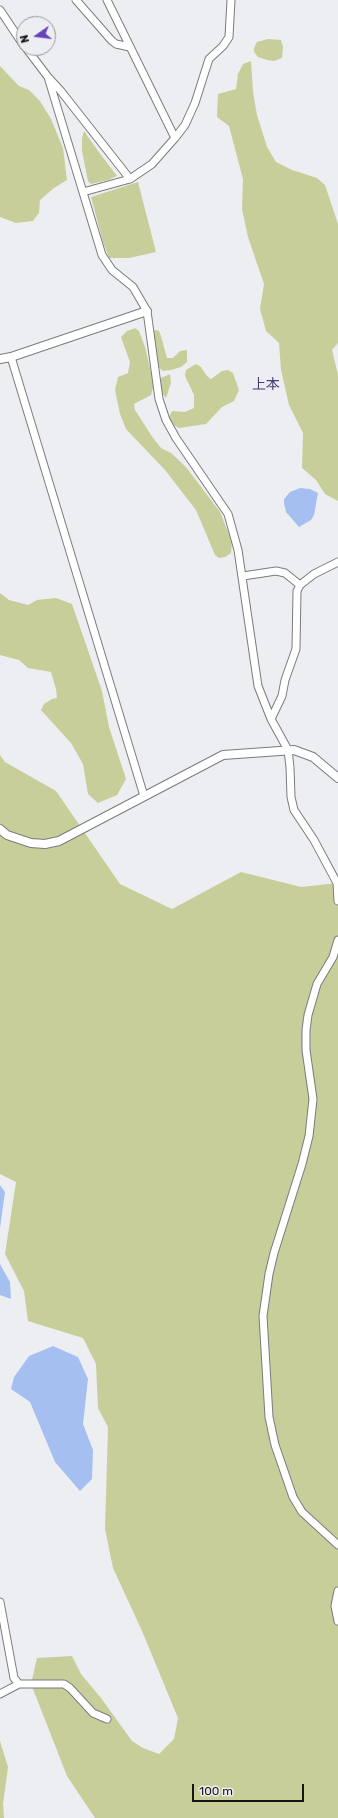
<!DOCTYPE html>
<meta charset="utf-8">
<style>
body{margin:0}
#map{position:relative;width:338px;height:1818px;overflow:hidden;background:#edeef2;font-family:Rubik,sans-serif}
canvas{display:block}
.north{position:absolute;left:16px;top:16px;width:40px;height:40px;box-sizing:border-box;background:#edeef2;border:1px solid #97979a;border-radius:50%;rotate:256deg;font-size:11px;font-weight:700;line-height:16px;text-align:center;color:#151516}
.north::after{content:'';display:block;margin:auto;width:14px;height:18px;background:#6844bc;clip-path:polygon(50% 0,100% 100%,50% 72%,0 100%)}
.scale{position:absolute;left:192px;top:1784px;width:112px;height:18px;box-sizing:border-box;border:2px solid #151516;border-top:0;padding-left:5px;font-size:12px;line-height:14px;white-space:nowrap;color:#151516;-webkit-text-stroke:3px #edeef2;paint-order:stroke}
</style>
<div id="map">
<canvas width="338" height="1818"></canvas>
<div class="north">N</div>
<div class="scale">100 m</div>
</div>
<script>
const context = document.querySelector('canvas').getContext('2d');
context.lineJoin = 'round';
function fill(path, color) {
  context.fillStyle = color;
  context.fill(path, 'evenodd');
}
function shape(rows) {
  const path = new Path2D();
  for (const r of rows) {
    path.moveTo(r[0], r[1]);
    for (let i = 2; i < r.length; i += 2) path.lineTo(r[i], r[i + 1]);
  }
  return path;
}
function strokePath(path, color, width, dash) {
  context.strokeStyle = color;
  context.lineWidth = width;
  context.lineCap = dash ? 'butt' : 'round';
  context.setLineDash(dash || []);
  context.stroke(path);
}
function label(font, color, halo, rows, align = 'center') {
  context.font = font + ' Rubik,"Noto Sans JP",sans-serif';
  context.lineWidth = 3;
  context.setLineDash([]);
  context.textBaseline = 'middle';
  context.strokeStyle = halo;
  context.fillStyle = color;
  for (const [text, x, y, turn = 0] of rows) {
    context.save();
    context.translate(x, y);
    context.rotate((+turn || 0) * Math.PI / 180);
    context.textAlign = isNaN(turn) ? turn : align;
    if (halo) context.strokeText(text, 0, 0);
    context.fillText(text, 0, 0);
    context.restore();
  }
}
fill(shape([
 [268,39,281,40,283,47,282,58,274,61,267,60,258,57,254,52,254,48,257,42],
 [251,61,253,92,257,115,267,147,276,162,292,170,317,178,325,185,338,224,338,343,332,350,338,375,338,501,325,494,316,480,302,468,303,433,289,405,281,370,279,343,266,331,260,309,264,284,248,237,242,209,243,179,229,126,217,117,218,94,236,89,238,74,243,64],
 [0,66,19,86,29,90,40,101,51,119,63,148,67,180,54,188,40,200,39,213,33,221,16,223,0,217],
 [84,131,98,151,117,176,108,180,91,184,88,181,82,151,82,138],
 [138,182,156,252,129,258,109,258,103,242,91,197],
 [135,328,139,331,145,347,154,385,151,395,134,404,135,410,153,438,161,448,171,453,186,467,220,512,232,542,231,553,225,557,219,558,215,555,196,510,165,470,126,429,120,414,115,390,118,377,128,373,130,362,121,337,127,331],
 [156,330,159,331,161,336,167,358,173,358,180,351,187,350,187,362,181,367,171,370,163,371,157,366,152,331],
 [196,364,201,367,207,376,211,379,222,371,228,370,233,373,239,390,234,401,222,407,206,424,179,428,172,424,169,417,172,411,185,412,194,408,194,395,185,376,186,370],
 [170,374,171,383,166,398,160,391,159,383,161,378],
 [0,593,9,600,28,605,37,600,56,598,72,604,102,691,109,727,126,779,117,795,98,803,88,794,83,764,71,743,41,710,44,704,52,699,57,698,56,689,51,672,28,668,19,660,0,655],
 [0,755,5,762,56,791,120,884,172,909,241,872,301,887,338,883,338,1818,95,1818,67,1776,31,1684,37,1658,72,1656,81,1674,101,1698,132,1741,143,1748,159,1754,174,1739,178,1718,142,1631,113,1568,105,1529,108,1427,98,1408,96,1364,83,1338,28,1321,24,1291,5,1254,16,1182,0,1174],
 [0,1741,8,1767,3,1804,4,1818,0,1818]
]), '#c7ce9a');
fill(shape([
 [300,488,310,489,318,493,314,515,311,520,299,527,286,512,284,503,284,499,290,492],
 [0,1185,5,1192,0,1228],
 [0,1264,10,1282,11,1299,0,1295],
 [53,1346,78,1357,88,1379,83,1424,93,1450,92,1479,80,1491,55,1462,30,1402,11,1389,14,1377,29,1356]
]), '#a5c0f0');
const minor = shape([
 [76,0,112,41,116,44,130,47],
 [107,0,175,138],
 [0,10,24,46],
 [26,48,48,77,102,255,112,270,133,287,147,311,159,399,166,420,176,438,228,514,238,550,258,686,271,719,288,750,290,767,291,797,294,810,314,840,337,883,338,901],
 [49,78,60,90,130,179],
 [83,192,130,179,152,164,175,138,185,125,195,103,209,59,223,46,229,37,231,0],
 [11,357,144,796],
 [243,576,276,571,285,573,300,585],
 [271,719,282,696,285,680,296,649,297,591,300,585,314,574,338,562],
 [338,940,333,957,317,984,308,1015,306,1030,306,1050,313,1099,309,1136,302,1164,274,1253,269,1274,263,1316,269,1417,275,1445,293,1497,302,1512,338,1545],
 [338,1591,335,1606,338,1621],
 [0,1602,14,1678,19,1684,64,1684,70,1688,93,1713,107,1719],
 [0,1694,19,1684]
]);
const tertiary = shape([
 [0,359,11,357,147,311],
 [0,829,7,835,31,843,45,844,59,841,223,755,294,750,313,757,338,778]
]);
strokePath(minor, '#7a7b7e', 9);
strokePath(tertiary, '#7a7b7e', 10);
strokePath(minor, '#fff', 7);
strokePath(tertiary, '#fff', 8);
label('14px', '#493b78', '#edeef2', [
 ["上本",266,385]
]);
</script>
